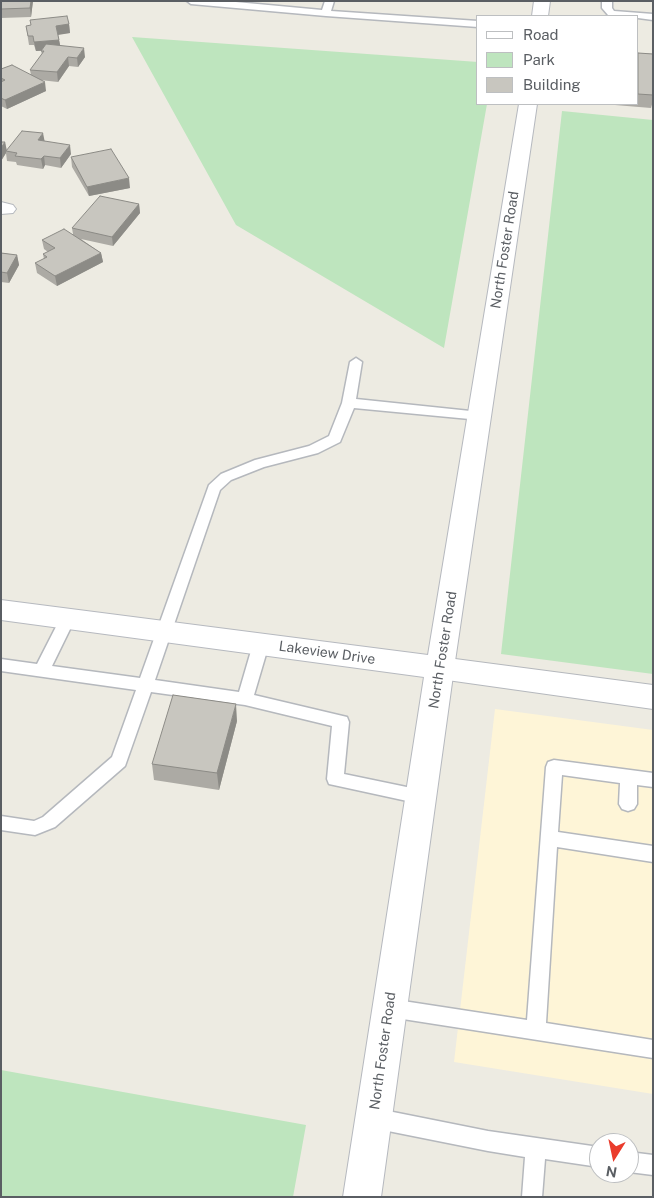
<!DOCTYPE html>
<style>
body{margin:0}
#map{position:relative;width:654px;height:1198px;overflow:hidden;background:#edebe2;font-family:"Public Sans",sans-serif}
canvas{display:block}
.frame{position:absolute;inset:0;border:2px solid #5a5e63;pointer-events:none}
.legend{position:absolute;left:476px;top:15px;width:162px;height:90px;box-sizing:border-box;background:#fff;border:1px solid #bdbfc1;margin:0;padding:6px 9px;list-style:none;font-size:15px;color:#5a5e63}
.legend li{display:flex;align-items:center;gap:10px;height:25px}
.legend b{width:25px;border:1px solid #bdbfc1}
.north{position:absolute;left:589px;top:1133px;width:50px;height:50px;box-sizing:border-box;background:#fff;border:1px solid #bdbfc1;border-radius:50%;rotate:190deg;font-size:14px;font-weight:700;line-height:20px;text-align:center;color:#5a5e63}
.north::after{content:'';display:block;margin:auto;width:18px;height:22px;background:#ea3c2c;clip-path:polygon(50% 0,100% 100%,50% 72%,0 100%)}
</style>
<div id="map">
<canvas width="654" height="1198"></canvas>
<div class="frame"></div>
<ul class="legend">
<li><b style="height:6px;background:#fff"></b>Road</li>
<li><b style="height:14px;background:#bee5be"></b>Park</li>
<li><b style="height:14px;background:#c8c6bf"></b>Building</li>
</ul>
<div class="north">N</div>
</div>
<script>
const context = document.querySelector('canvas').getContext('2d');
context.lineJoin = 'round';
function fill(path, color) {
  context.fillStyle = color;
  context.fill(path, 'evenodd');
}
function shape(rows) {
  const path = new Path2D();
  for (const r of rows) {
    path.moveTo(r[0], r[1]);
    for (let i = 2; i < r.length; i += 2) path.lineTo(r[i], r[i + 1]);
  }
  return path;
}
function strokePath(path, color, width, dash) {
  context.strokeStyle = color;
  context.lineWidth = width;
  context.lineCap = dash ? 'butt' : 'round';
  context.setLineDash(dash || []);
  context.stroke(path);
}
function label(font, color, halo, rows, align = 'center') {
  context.font = font + ' "Public Sans",sans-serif';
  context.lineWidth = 4.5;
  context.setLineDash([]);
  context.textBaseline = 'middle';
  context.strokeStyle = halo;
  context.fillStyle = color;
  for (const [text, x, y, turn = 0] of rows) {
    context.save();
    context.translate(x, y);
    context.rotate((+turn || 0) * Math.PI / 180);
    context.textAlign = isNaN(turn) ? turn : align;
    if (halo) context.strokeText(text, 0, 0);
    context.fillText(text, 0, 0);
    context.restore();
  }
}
fill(shape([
 [495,709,653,730,653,1094,454,1062]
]), '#fef5d7');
fill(shape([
 [132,37,478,62,478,104,487,104,444,348,236,225],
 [562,111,653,120,653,674,501,654],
 [1,1070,306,1125,293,1197,1,1197]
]), '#bee5be');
const lane = shape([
 [187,1,225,1,322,10,325,1,334,1,331,11,478,21,478,27,326,16,191,4,187,1],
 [602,1,612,1,612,8,614,11,653,14,653,20,638,18,638,16,608,15,602,8,602,1],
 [356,358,362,362,356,399,480,412,487,416,480,420,354,408,340,442,318,453,264,467,231,480,220,490,155,680,239,692,253,644,256,640,261,638,266,640,269,644,254,695,347,717,349,722,344,774,421,790,427,792,429,797,427,802,421,804,329,784,327,779,332,726,245,705,151,692,125,766,55,827,35,835,1,830,1,816,34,821,43,817,112,757,136,690,1,671,1,659,37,664,62,615,67,613,72,615,75,619,52,666,140,678,209,485,221,474,255,460,309,446,329,436,342,403,350,362,356,358],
 [554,760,653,773,653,787,637,785,637,804,634,809,628,811,622,809,619,804,620,783,562,775,558,832,653,846,653,862,557,847,546,1023,653,1040,653,1058,390,1017,383,1014,380,1008,383,1002,390,999,527,1020,546,767,548,762,554,760],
 [373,1108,488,1131,599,1147,599,1167,545,1159,542,1197,522,1197,525,1157,488,1151,373,1128,366,1125,363,1118,366,1111,373,1108],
 [629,1152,653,1155,653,1175,629,1172,629,1152]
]);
const street = shape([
 [1,202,13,205,16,209,13,213,1,214,1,202],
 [440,657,653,685,653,709,440,679,430,676,426,668,430,660,440,657]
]);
const secondary = shape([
 [534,1,550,1,548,16,532,16,534,1],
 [519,104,537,104,454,668,381,1197,343,1197,424,677,1,620,1,600,428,655,519,104]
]);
strokePath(lane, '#b5b8bd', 3);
strokePath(street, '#b5b8bd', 2);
strokePath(secondary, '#b6b9bf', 2);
fill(lane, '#fff');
fill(street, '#fff');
fill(secondary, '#fff');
fill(shape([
 [1,1,33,1,31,17,1,18],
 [69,24,70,33,58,34,60,45,85,57,78,67,69,66,58,82,40,80,46,91,7,109,1,106,1,69,31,75,30,70,42,54,41,51,36,51,34,45,29,45,26,26],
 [638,53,653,54,653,101,651,108,603,104,638,104],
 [45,141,71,154,61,168,45,165,43,169,17,165,16,162,7,161,6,153,1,161,1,142,5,142,6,150],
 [71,157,130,188,89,196,72,167],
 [139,204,140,213,113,246,81,239,101,253,103,262,57,286,37,273,35,263,44,259,43,254,48,252,44,249,42,240,73,234,72,228],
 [1,253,17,255,19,265,9,283,1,282],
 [237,721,219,790,154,780,152,764]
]), '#acaaa4');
fill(shape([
 [31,1,33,1,31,17,30,8],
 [69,24,70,33,58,35,56,26],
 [59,40,61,49,36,51,34,42],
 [84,48,85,57,78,67,77,58],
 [68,57,69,66,58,82,57,72],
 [45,82,46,91,7,109,5,100],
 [43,133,45,143,38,140],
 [5,142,7,151,6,151,6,153,1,161,1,148],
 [70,145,71,154,61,168,60,158],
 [44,156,45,165,43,169,41,159],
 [129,178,130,188,89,196,87,187],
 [139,204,140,213,113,246,112,237],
 [101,253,103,262,57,286,55,276],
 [17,255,19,265,9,283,7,273],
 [236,704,237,721,219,790,217,773]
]), '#8c8b86');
const building = shape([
 [1,1,31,1,30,8,1,9,1,1],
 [67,16,69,24,56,26,59,40,34,42,33,36,28,36,26,26,31,25,30,20,67,16],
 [46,44,84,48,77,58,68,57,57,72,30,70,44,51,41,51,46,44],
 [638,53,653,54,653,95,638,94,638,53],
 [12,65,45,82,5,100,1,98,1,82,5,80,1,78,1,69,12,65],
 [22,131,43,133,38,140,70,145,60,158,44,156,41,159,15,156,17,153,6,151,22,131],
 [1,142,5,142,1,148,1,142],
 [111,149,129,178,87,187,71,157,111,149],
 [100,196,139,204,112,237,72,228,100,196],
 [64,229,101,253,55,276,35,263,47,257,43,254,55,248,42,240,64,229],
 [1,253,17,255,7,273,1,272,1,253],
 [173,695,236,704,217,773,152,764,173,695]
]);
fill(building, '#c8c6bf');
strokePath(building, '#8c8b86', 1);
label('14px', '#5a5e63', '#fff', [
 ["North Foster Road",505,250,-81],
 ["North Foster Road",443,650,-81],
 ["Lakeview Drive",327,653,8],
 ["North Foster Road",383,1051,-82]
]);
</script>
